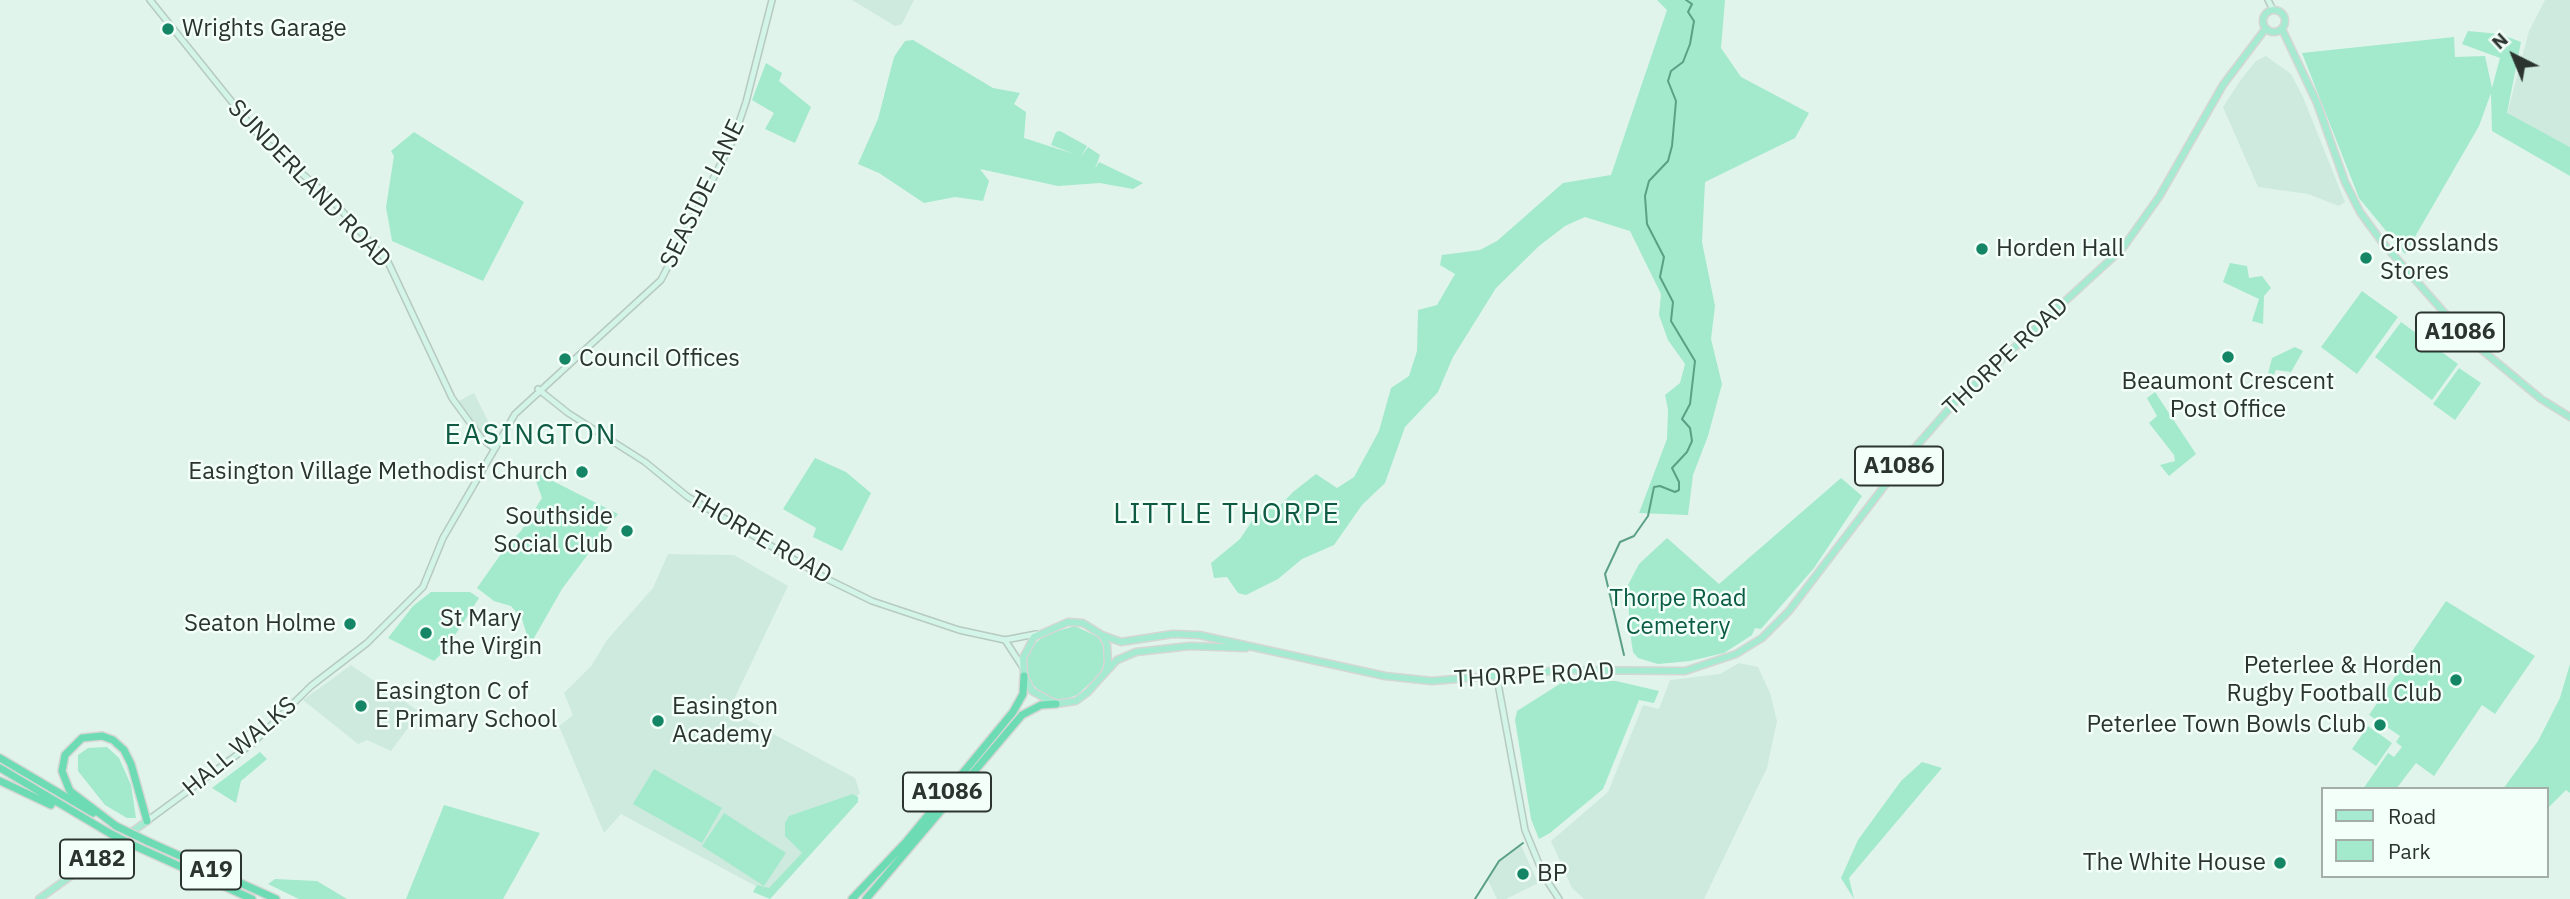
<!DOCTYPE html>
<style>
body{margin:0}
#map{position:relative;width:2570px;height:899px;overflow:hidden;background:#e0f4eb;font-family:"IBM Plex Sans",sans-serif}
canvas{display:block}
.legend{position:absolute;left:2321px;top:787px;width:228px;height:91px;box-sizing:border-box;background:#f3fff9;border:2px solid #a3aea9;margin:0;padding:9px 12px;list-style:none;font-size:21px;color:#2c3430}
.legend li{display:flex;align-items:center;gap:14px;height:35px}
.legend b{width:35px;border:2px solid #a3aea9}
.north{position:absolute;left:2479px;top:21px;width:70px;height:70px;-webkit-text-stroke:5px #f3fff9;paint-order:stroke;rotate:317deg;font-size:19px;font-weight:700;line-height:28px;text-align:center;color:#2c3430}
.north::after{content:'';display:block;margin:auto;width:24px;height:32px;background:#2c3430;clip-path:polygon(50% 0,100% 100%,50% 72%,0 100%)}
</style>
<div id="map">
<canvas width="2570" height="899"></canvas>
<ul class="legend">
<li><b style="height:9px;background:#a7ead2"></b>Road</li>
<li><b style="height:19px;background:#a3e9cc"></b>Park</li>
</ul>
<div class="north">N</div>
</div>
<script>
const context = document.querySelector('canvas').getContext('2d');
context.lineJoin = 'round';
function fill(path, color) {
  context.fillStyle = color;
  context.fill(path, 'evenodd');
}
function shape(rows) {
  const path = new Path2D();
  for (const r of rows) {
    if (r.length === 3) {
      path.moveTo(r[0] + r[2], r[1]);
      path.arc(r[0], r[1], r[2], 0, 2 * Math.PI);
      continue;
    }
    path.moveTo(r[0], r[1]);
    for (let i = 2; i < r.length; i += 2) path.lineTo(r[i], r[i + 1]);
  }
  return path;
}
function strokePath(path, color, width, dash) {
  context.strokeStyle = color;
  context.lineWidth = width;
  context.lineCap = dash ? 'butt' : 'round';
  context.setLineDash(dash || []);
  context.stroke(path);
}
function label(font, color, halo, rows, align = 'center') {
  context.font = font + ' "IBM Plex Sans",sans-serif';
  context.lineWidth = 5;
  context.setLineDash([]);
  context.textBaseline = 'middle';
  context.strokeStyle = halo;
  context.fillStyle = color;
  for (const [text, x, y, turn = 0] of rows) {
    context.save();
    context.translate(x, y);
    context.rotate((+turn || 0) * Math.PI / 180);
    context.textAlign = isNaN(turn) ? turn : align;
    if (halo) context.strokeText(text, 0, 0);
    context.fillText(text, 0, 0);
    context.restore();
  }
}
fill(shape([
 [852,0,914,0,902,24,895,26],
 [2545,0,2570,0,2570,147,2507,114,2529,31],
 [2266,56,2291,74,2303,97,2345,202,2339,206,2308,194,2258,187,2223,107,2242,78,2256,61],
 [474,393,494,433,492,434,483,434,459,401],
 [668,554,734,555,788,586,729,710,855,778,860,793,767,892,621,814,604,833,559,726,573,715,564,693,591,666,607,640,653,588],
 [1739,663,1758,667,1770,693,1777,721,1767,768,1704,899,1584,899,1572,888,1551,841,1608,792,1643,705,1659,709,1670,680,1720,674],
 [351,665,420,712,391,751,367,740,358,744,303,700],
 [1521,845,1538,883,1506,899,1497,899,1488,880,1500,859]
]), '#ceeade');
fill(shape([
 [1657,0,1725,0,1721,48,1741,77,1809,113,1795,138,1705,182,1702,242,1715,306,1711,339,1722,384,1708,436,1693,475,1688,515,1639,513,1667,439,1668,409,1665,395,1680,383,1685,364,1668,340,1659,315,1661,294,1630,231,1585,217,1565,226,1539,246,1496,288,1453,357,1438,392,1405,427,1385,483,1362,505,1334,545,1302,559,1278,579,1246,595,1238,593,1227,577,1214,578,1211,563,1240,539,1252,521,1269,509,1276,510,1293,492,1316,474,1337,488,1354,477,1379,431,1391,388,1409,376,1417,351,1418,310,1437,305,1455,274,1440,265,1442,255,1480,250,1497,241,1563,183,1611,175,1667,10],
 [2468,31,2500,34,2521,42,2507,113,2570,147,2570,176,2492,131,2491,93,2479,126,2405,254,2359,198,2302,53,2454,37,2455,57,2485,56,2492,88,2500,58,2462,44],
 [913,40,993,88,1020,93,1014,104,1026,112,1024,138,1074,154,1051,145,1056,132,1060,131,1087,146,1081,157,1088,147,1100,155,1095,169,1099,162,1143,183,1133,189,1100,183,1058,186,980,169,989,181,983,201,955,197,924,203,879,173,858,164,878,119,894,57,905,41],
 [766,63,782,73,779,81,811,107,795,143,765,129,774,113,752,100],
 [414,132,524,202,483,281,392,241,386,207,394,156,391,151],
 [2230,263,2247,266,2249,278,2262,276,2271,288,2264,296,2263,324,2252,321,2259,299,2223,282],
 [2362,291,2398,317,2357,374,2321,347],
 [2401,322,2458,364,2432,400,2375,357],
 [2295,347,2303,351,2291,372,2276,370,2268,387,2265,386,2272,358],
 [2459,368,2481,383,2455,420,2433,404],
 [2155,392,2196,454,2169,476,2160,465,2175,461,2174,455,2149,423,2157,416,2147,398],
 [815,458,846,472,871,493,842,551,813,537,816,528,783,509],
 [539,474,618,514,562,589,530,645,522,619,511,606,494,601,477,588,508,544,521,531,542,498,536,481],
 [1841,478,1862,496,1814,568,1761,629,1755,628,1752,635,1724,653,1690,661,1658,664,1638,658,1633,652,1631,639,1627,587,1639,564,1667,538,1719,584],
 [431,592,470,592,479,598,446,649,434,661,388,638,413,606],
 [2446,601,2535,656,2495,714,2482,705,2434,776,2416,763,2396,789,2363,789,2388,753,2394,757,2402,747,2396,742,2400,736,2369,715],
 [1075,626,1098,637,1105,650,1104,664,1099,675,1077,695,1063,700,1046,697,1031,683,1026,671,1027,657,1034,644,1047,634],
 [2570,664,2570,793,2566,790,2547,809,2547,789,2503,789,2538,741,2560,698],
 [1566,680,1616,681,1659,691,1654,703,1639,700,1603,789,1550,833,1539,839,1531,819,1515,720,1517,711],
 [2368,726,2392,743,2376,766,2352,749],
 [107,747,119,758,131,785,136,818,127,818,105,805,78,771,78,755,88,748],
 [260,752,267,759,241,781,236,803,212,788],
 [1922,762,1942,768,1849,878,1854,899,1841,878,1858,840,1901,781],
 [654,769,722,808,702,843,633,804],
 [853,794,858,797,858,802,770,899,753,892,757,885,769,888,802,853,785,836,785,823,789,816],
 [444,805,540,833,503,899,406,899],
 [724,813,786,853,764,886,702,846],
 [275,879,317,881,347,899,299,899,268,884]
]), '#a3e9cc');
strokePath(shape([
 [1624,655,1605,574,1620,542,1634,536,1648,516,1654,487,1660,486,1675,492,1679,490,1679,482,1672,468,1687,452,1692,441,1690,428,1682,419,1690,404,1695,361,1671,321,1673,302,1660,277,1664,257,1647,224,1645,196,1649,181,1668,161,1672,146,1676,101,1668,81,1671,71,1683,62,1690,44,1694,21,1688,12,1692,4,1686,0],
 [1475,899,1499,861,1523,843]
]), '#5aa085', 2);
const secondary = shape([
 [150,0,261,138,330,198,388,262,452,398,482,439,494,448],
 [2268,0,2273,10],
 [538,389,568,413,645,462,688,497,827,579,872,601,959,630,1005,640,1036,634],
 [1005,640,1022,666],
 [1497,678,1525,830,1544,876,1559,899],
 [147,821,253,743,311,686,367,643,423,587,443,538,515,414,661,280,733,140,746,102,772,0]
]);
const primary = shape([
 [2274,21,11],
 [2282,29,2317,103,2345,182,2360,212,2382,242,2464,335,2541,399,2570,417],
 [1068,622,1083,623,1102,635,1107,645,1108,663,1105,673,1088,692,1076,701,1056,704,1032,691,1024,676,1023,658,1034,637,1068,622],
 [1102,635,1121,642,1173,634,1199,635,1385,676,1432,681,1564,670,1685,671,1736,654,1762,638,1789,611,1905,459,1955,402,2122,249,2159,197,2223,85,2266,28],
 [1106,672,1117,660,1136,652,1190,646,1246,648],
 [39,899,147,821]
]);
const highway = shape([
 [0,758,93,813],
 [0,768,111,834],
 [0,781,51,805],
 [116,826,70,791,67,784,62,771,65,755,82,738,102,736,113,740,124,750,131,764,147,821],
 [147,841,276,899],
 [135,846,252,899],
 [852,899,906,842,1013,712,1023,694,1024,676],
 [866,899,1022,715,1041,705,1056,704]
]);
strokePath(secondary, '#b7cac1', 8);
strokePath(primary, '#d5d6d6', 9);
strokePath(highway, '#d5d6d6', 10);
strokePath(secondary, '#d3f4e8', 5);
strokePath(primary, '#a7ead2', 6);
strokePath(highway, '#6ddcb4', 7);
const highwayBridge = shape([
 [116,826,147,841],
 [111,834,135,846]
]);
strokePath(highwayBridge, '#d5d6d6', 10, []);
strokePath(highwayBridge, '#6ddcb4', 7);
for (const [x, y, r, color] of [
 [168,29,7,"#148665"],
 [1982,249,7,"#148665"],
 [2366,258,7,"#148665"],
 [2228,357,7,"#148665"],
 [565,359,7,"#148665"],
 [582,472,7,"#148665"],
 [627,531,7,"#148665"],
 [350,624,7,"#148665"],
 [426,633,7,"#148665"],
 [2456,680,7,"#148665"],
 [361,706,7,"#148665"],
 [658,721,7,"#148665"],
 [2380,725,7,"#148665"],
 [2280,863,7,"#148665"],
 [1523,874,7,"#148665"]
]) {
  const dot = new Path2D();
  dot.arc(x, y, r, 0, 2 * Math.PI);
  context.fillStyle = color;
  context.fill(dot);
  strokePath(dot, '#f3fff9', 2.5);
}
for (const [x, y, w] of [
 [2460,332,88],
 [1899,466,88],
 [947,792,88],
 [97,859,74],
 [211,870,60]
]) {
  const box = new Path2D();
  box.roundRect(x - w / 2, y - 19.5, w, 39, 5);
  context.fillStyle = '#f3fff9';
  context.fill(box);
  strokePath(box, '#2c3430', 2);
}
label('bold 23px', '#2c3430', null, [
 ["A1086",2460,332],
 ["A1086",1899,466],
 ["A1086",947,792],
 ["A182",97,859],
 ["A19",211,870]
]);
label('24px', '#2c3430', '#f3fff9', [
 ["Wrights Garage",182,29],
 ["Crosslands",2380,244],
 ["Stores",2380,272],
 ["Horden Hall",1996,249],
 ["Council Offices",579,359],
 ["Beaumont Crescent",2228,382,"center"],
 ["Post Office",2228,410,"center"],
 ["Easington Village Methodist Church",568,472,"right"],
 ["Southside",613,517,"right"],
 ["Social Club",613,545,"right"],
 ["St Mary",440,619],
 ["the Virgin",440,647],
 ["Seaton Holme",336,624,"right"],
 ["Peterlee & Horden",2442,666,"right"],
 ["Rugby Football Club",2442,694,"right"],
 ["Easington C of",375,692],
 ["E Primary School",375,720],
 ["Easington",672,707],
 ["Academy",672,735],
 ["Peterlee Town Bowls Club",2366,725,"right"],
 ["The White House",2266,863,"right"],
 ["BP",1537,874]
], 'left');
label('24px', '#2c3430', '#f3fff9', [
 ["SUNDERLAND ROAD",309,184,46],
 ["SEASIDE LANE",703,194,-64],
 ["THORPE ROAD",2006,357,-43],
 ["THORPE ROAD",760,538,30],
 ["THORPE ROAD",1534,676,-3],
 ["HALL WALKS",240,747,-40]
]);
label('24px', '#0b5c44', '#f3fff9', [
 ["Thorpe Road",1678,599],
 ["Cemetery",1678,627]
]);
context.letterSpacing = '2px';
label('28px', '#0e5a43', '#f3fff9', [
 ["EASINGTON",531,436],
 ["LITTLE THORPE",1227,515]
]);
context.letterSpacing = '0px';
</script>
